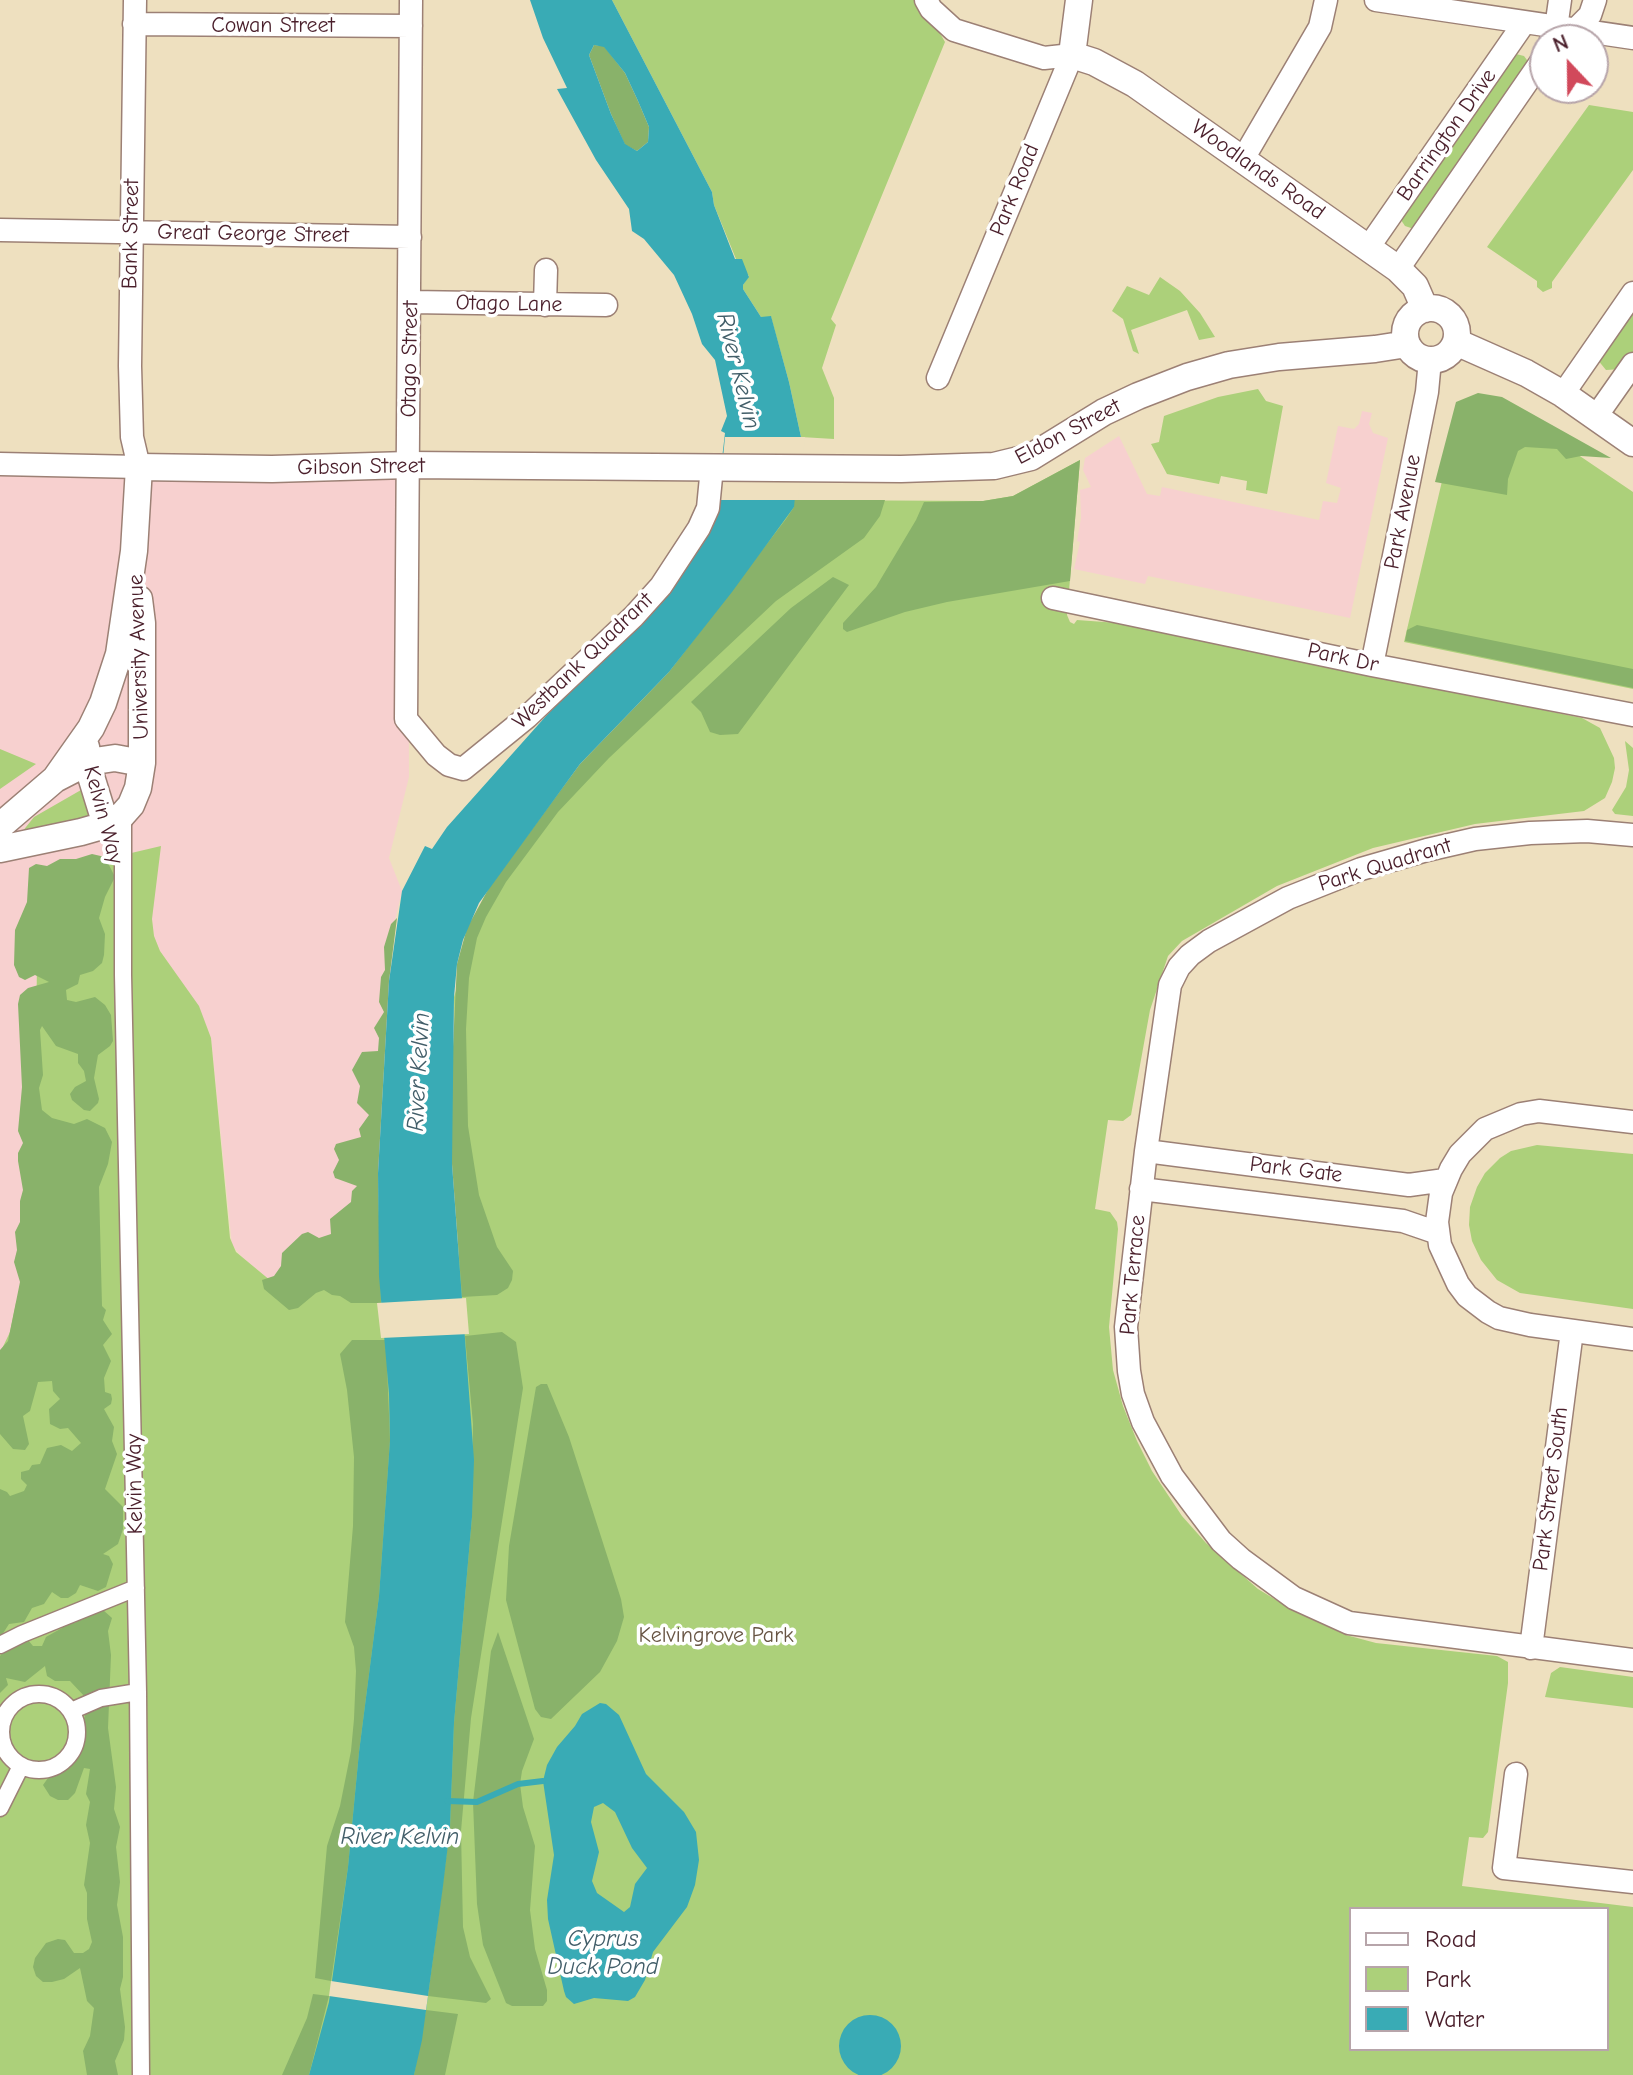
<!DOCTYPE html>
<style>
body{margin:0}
#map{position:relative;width:1633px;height:2075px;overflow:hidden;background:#eee0bf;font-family:"Comic Neue",sans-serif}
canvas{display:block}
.legend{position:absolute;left:1349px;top:1907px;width:260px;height:144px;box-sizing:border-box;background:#fff;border:2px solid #b7a5aa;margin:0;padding:10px 14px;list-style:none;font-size:24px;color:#4a1f2b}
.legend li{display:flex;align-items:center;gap:16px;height:40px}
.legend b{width:40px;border:2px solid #b7a5aa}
.north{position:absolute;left:1529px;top:24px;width:80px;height:80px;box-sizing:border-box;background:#fff;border:2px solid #b7a5aa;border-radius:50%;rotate:338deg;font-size:22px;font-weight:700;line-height:32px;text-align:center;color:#4a1f2b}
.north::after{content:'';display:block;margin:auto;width:28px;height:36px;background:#d1495b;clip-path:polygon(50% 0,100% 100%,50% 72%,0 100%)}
</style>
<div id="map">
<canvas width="1633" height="2075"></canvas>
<ul class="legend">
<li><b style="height:10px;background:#fff"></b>Road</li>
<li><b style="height:22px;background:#acd07a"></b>Park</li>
<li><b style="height:22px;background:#39abb5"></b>Water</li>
</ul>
<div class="north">N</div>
</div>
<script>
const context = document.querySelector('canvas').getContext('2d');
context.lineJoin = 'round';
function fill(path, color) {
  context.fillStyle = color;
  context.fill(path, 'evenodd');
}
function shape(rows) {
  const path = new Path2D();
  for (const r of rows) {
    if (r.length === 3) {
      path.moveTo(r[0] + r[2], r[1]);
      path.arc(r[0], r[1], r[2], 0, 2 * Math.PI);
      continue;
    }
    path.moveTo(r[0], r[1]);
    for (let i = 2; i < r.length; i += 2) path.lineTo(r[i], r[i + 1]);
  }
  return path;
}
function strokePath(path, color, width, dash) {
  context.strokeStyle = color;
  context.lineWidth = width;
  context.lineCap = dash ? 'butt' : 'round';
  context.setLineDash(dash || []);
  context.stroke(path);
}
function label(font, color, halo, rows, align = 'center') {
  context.font = font + ' "Comic Neue",sans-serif';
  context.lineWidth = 7;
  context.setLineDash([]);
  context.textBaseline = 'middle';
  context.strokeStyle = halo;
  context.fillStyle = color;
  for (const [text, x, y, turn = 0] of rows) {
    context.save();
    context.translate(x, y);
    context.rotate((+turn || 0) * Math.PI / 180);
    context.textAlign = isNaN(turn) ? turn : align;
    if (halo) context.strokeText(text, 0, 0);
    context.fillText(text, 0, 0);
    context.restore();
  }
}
fill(shape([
 [1362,411,1372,413,1369,424,1373,433,1388,438,1350,618,1148,576,1145,584,1074,569,1080,542,1077,541,1081,518,1080,490,1091,487,1083,470,1085,458,1119,436,1147,494,1160,496,1162,487,1319,520,1323,501,1337,503,1341,488,1326,483,1338,426,1354,429,1359,424],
 [0,465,408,465,409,777,389,858,402,891,394,925,382,1087,378,1213,277,1286,243,1258,232,1245,211,1038,198,1006,160,951,154,936,152,919,38,876,33,1304,0,1429]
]), '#f7d0cf');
fill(shape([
 [612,0,921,0,945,42,831,319,836,325,822,368,834,398,834,439,801,437,789,382,771,317,761,317,743,289,743,285,749,276,736,259,714,205,712,192],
 [1516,54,1524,56,1530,64,1414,229,1405,226,1401,220],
 [1589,105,1633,112,1633,170,1552,282,1552,288,1543,292,1537,287,1537,281,1487,247],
 [1160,277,1180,291,1200,313,1215,337,1199,340,1187,310,1131,330,1139,354,1133,351,1123,319,1112,311,1127,286,1149,295],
 [1633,302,1633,353,1621,369,1606,370,1597,359],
 [1258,389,1266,401,1283,406,1267,494,1246,490,1247,481,1221,476,1219,484,1167,474,1151,444,1159,442,1164,416,1218,397],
 [1460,405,1537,427,1633,492,1633,689,1404,642],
 [1080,460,1067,615,1070,622,1074,624,1077,620,1118,623,1582,718,1600,728,1614,758,1615,768,1612,782,1605,798,1584,811,1475,824,1373,848,1277,886,1182,941,1168,956,1150,1010,1131,1115,1123,1121,1108,1120,1095,1209,1110,1212,1117,1222,1118,1229,1109,1327,1113,1370,1123,1406,1137,1441,1152,1471,1182,1516,1206,1543,1258,1589,1296,1612,1346,1635,1376,1643,1497,1656,1508,1662,1508,1683,1488,1832,1483,1838,1469,1837,1462,1886,1633,1907,1633,2075,0,2075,0,1353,10,1332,16,1303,33,1303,38,875,161,846,152,919,154,936,160,951,199,1006,211,1038,230,1238,236,1252,277,1286,459,1279,454,997,490,886,514,854,558,797,669,672,724,603,794,500,983,501,1013,496],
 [1351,1909,1607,1909,1607,2049,1351,2049],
 [1625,741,1633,748,1633,816,1615,814,1612,810,1626,787,1629,770],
 [0,749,36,764,0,789],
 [81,790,94,823,18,837,34,817],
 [1537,1145,1633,1154,1633,1309,1520,1293,1497,1280,1481,1260,1472,1241,1469,1225,1470,1207,1477,1187,1485,1173,1500,1158,1511,1151],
 [1560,1667,1633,1677,1633,1708,1545,1697,1551,1673]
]), '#acd07a');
fill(shape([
 [594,45,604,46,625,73,638,101,649,127,648,142,637,151,625,145,611,114,589,55],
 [1478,393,1502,397,1611,458,1581,456,1566,459,1557,449,1525,447,1518,451,1508,479,1507,495,1435,482,1456,402],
 [1080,460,1070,581,947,602,905,612,847,632,843,629,843,623,876,587,916,520,924,502,983,501,1013,496],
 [794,500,885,500,880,516,864,538,776,601,609,758,558,812,506,882,486,917,477,938,469,978,466,1029,468,1126,479,1195,497,1247,513,1271,512,1280,508,1288,497,1295,462,1297,452,1164,452,1067,457,964,467,928,490,886,580,764,669,672,786,519,794,507],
 [833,577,849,585,738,734,720,735,710,732,701,712,691,702,791,608],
 [1417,625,1633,669,1633,688,1405,641,1407,630],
 [92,854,105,857,115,877,105,897,99,918,105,934,104,955,102,963,93,971,80,975,78,984,66,990,67,1000,76,1002,95,997,105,1005,111,1015,113,1041,110,1046,98,1055,94,1078,99,1099,98,1103,90,1111,84,1110,72,1100,70,1094,75,1087,86,1081,84,1071,78,1063,78,1054,56,1046,42,1026,40,1030,43,1075,39,1088,42,1110,52,1118,74,1124,87,1119,105,1128,112,1142,108,1164,99,1187,102,1306,106,1310,103,1320,112,1334,103,1345,111,1361,104,1378,105,1392,111,1394,112,1399,111,1404,104,1409,114,1427,112,1441,117,1454,105,1489,123,1507,123,1529,118,1544,103,1554,109,1556,113,1564,106,1587,98,1591,80,1585,76,1593,68,1598,61,1598,52,1592,44,1604,32,1608,24,1622,9,1624,0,1638,0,1489,7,1492,10,1496,24,1491,27,1485,21,1479,21,1472,29,1470,32,1465,40,1464,47,1448,61,1445,72,1451,81,1443,68,1428,60,1429,50,1424,49,1409,60,1399,53,1391,52,1381,38,1382,30,1411,23,1416,29,1444,25,1450,13,1449,0,1434,0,1350,8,1341,20,1282,14,1262,17,1250,15,1232,20,1222,20,1201,23,1190,18,1161,18,1153,23,1143,18,1131,22,1087,18,1004,20,995,28,988,49,982,35,975,25,980,19,977,14,965,15,930,27,902,29,868,36,864,47,866,60,859,76,859],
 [397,918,389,981,378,1173,381,1303,351,1303,340,1296,332,1295,324,1290,316,1293,298,1308,289,1310,264,1289,262,1280,274,1276,281,1266,282,1253,302,1234,308,1232,319,1238,331,1234,330,1219,351,1202,352,1191,357,1186,335,1178,333,1172,339,1160,334,1149,336,1144,361,1137,359,1129,369,1115,357,1103,360,1086,352,1070,362,1052,378,1051,379,1038,374,1028,384,1012,379,1002,381,977,385,970,384,947,391,924],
 [502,1332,516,1342,523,1388,471,1718,461,1831,463,1927,470,1957,491,1999,486,2003,428,1996,450,1828,454,1723,472,1517,473,1424,465,1336],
 [352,1340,386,1340,390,1440,379,1596,359,1752,348,1867,331,1981,315,1978,327,1846,340,1806,351,1751,354,1719,356,1671,354,1647,345,1622,353,1526,354,1457,347,1390,340,1354],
 [541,1384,547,1384,569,1437,621,1599,624,1617,617,1641,600,1672,551,1719,541,1717,535,1709,506,1600,509,1546,536,1387],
 [103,1610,112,1618,108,1631,111,1655,108,1728,116,1787,114,1809,120,1827,116,1847,120,1882,117,1905,123,1937,123,1977,120,1989,125,2027,124,2040,115,2061,118,2075,87,2075,83,2051,90,2036,94,2008,87,2001,80,1968,64,1979,52,1982,43,1982,36,1976,33,1967,35,1958,46,1943,58,1939,65,1940,74,1953,83,1953,89,1949,92,1942,87,1919,87,1893,84,1885,90,1843,86,1825,90,1802,86,1794,90,1769,84,1768,75,1793,68,1800,58,1800,50,1796,43,1785,53,1771,56,1758,77,1741,75,1729,84,1719,88,1705,86,1698,70,1681,55,1681,47,1676,45,1666,25,1682,6,1678,8,1685,0,1693,0,1656,10,1643,28,1640,33,1646,42,1646,46,1637,62,1628,62,1623,75,1623,79,1618,88,1617,91,1611],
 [498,1632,534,1739,522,1771,520,1784,523,1807,535,1846,530,1910,535,1949,547,1990,547,2001,543,2006,512,2006,506,2003,483,1945,477,1904,473,1802,491,1651],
 [313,1994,329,1996,309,2075,282,2075,307,2018],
 [426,2010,458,2014,445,2075,414,2075]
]), '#89b26a');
fill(shape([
 [530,0,612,0,712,192,714,205,735,259,742,259,749,277,743,285,743,289,761,317,771,316,789,382,801,437,794,507,732,592,669,672,580,764,479,903,463,940,457,964,454,997,452,1164,474,1460,472,1517,454,1723,450,1828,443,1886,422,2040,414,2075,309,2075,329,2002,348,1867,359,1752,379,1596,390,1440,389,1394,379,1276,378,1173,389,981,402,891,425,846,432,849,447,827,546,716,632,629,721,467,725,433,721,431,727,416,715,360,702,344,692,314,674,275,644,239,632,231,629,209,596,160,557,89,567,88,543,38],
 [594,45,604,47,625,73,638,101,649,127,648,142,637,151,625,144,611,114,589,55],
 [600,1703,606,1704,619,1715,646,1774,684,1812,696,1832,699,1860,695,1885,687,1907,653,1952,645,1980,635,1997,628,2001,594,1998,574,2004,566,1997,564,1991,548,1919,547,1900,554,1855,543,1781,547,1765,557,1747,575,1726,582,1714],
 [603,1803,615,1812,632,1848,647,1868,635,1884,630,1907,624,1912,597,1893,592,1881,599,1852,591,1822,594,1807],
 [870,2046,31]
]), '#39abb5');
fill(shape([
 [725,437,805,437,798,500,719,500],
 [466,1298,469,1334,381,1338,377,1303],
 [331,1981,428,1996,426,2010,329,1996]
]), '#eee0bf');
strokePath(shape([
 [447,1801,477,1802,518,1784,543,1781]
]), '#39abb5', 6);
const pedestrian = shape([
 [123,816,123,975,138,1692,141,2075],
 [0,1645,22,1634,136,1588],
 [39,1732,38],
 [71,1711,101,1698,138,1692],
 [0,1808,21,1766]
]);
const minor = shape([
 [411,0,406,719,436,755,449,765,463,769,527,717,634,616,661,586,699,528,708,508,712,467],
 [926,0,931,9,954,30,1044,58,1072,55],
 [1376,0,1633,38],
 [134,24,411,26],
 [1574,31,1590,15,1595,0],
 [1551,40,1556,28,1560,0],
 [1243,159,1320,27,1326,0],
 [0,230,410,237],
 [1368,248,1524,23],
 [1398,269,1545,56],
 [411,302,606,305],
 [545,305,546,270],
 [938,378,1072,55],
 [1563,394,1633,293],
 [1595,418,1633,364],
 [0,464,139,467,132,437,130,366,135,0],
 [1053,598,1372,665,1633,715],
 [1372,665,1427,392,1430,360],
 [1633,835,1587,831,1530,833,1475,839,1427,850,1361,869,1288,898,1209,941,1190,955,1179,967,1170,985,1146,1151,1126,1327,1129,1371,1133,1394,1143,1422,1172,1476,1221,1541,1241,1559,1294,1598,1349,1623,1633,1660],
 [1633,1122,1539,1111,1521,1114,1485,1129,1460,1154,1451,1169,1441,1193,1437,1222,1440,1245,1458,1284,1467,1296,1488,1312,1499,1318,1530,1325,1633,1339],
 [1146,1151,1409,1185,1445,1180],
 [1141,1189,1403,1221,1438,1233],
 [1531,1648,1572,1331],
 [1516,1774,1504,1868,1633,1882]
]);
const tertiary = shape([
 [1079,0,1072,55,1094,62,1135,84,1398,269,1415,286,1425,309],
 [1431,334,26],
 [1456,342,1526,373,1563,394,1633,443],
 [86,747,90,773,106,825],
 [55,779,91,728,103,703,119,654,134,551,139,467,272,469,408,465,901,469,994,466,1031,457,1104,412,1138,396,1187,377,1229,365,1279,357,1375,349,1407,344],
 [0,826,55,779,88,762,115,758,142,763],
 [0,849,81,832,116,822,131,805,138,788,142,763,142,623,139,599]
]);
strokePath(pedestrian, '#9c8075', 19);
strokePath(minor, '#9c8075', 25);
strokePath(tertiary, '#9c8075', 29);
strokePath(pedestrian, '#fff', 16);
strokePath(minor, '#fff', 22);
strokePath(tertiary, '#fff', 26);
label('22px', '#4a1f2b', '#fff', [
 ["Cowan Street",273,26],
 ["Barrington Drive",1447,135,-55],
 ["Woodlands Road",1258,170,35],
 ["Park Road",1015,190,-68],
 ["Bank Street",131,234,-89],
 ["Great George Street",253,234,1],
 ["Otago Lane",509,304,1],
 ["Otago Street",410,359,-89],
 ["Eldon Street",1068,432,-28],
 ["Gibson Street",361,467,-1],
 ["Park Avenue",1403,512,-79],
 ["University Avenue",139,657,-92],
 ["Park Dr",1343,658,12],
 ["Westbank Quadrant",583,661,-44],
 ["Kelvin Way",103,815,75],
 ["Park Quadrant",1385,865,-17],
 ["Park Gate",1296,1170,7],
 ["Park Terrace",1133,1275,-85],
 ["Kelvin Way",135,1484,-91],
 ["Park Street South",1551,1489,-83]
]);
label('22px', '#675443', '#fff', [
 ["Kelvingrove Park",716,1636]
]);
label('italic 24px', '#425e69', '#fff', [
 ["River Kelvin",738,371,76],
 ["River Kelvin",419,1072,-87],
 ["River Kelvin",400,1837],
 ["Cyprus",603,1939],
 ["Duck Pond",603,1967]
]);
</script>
